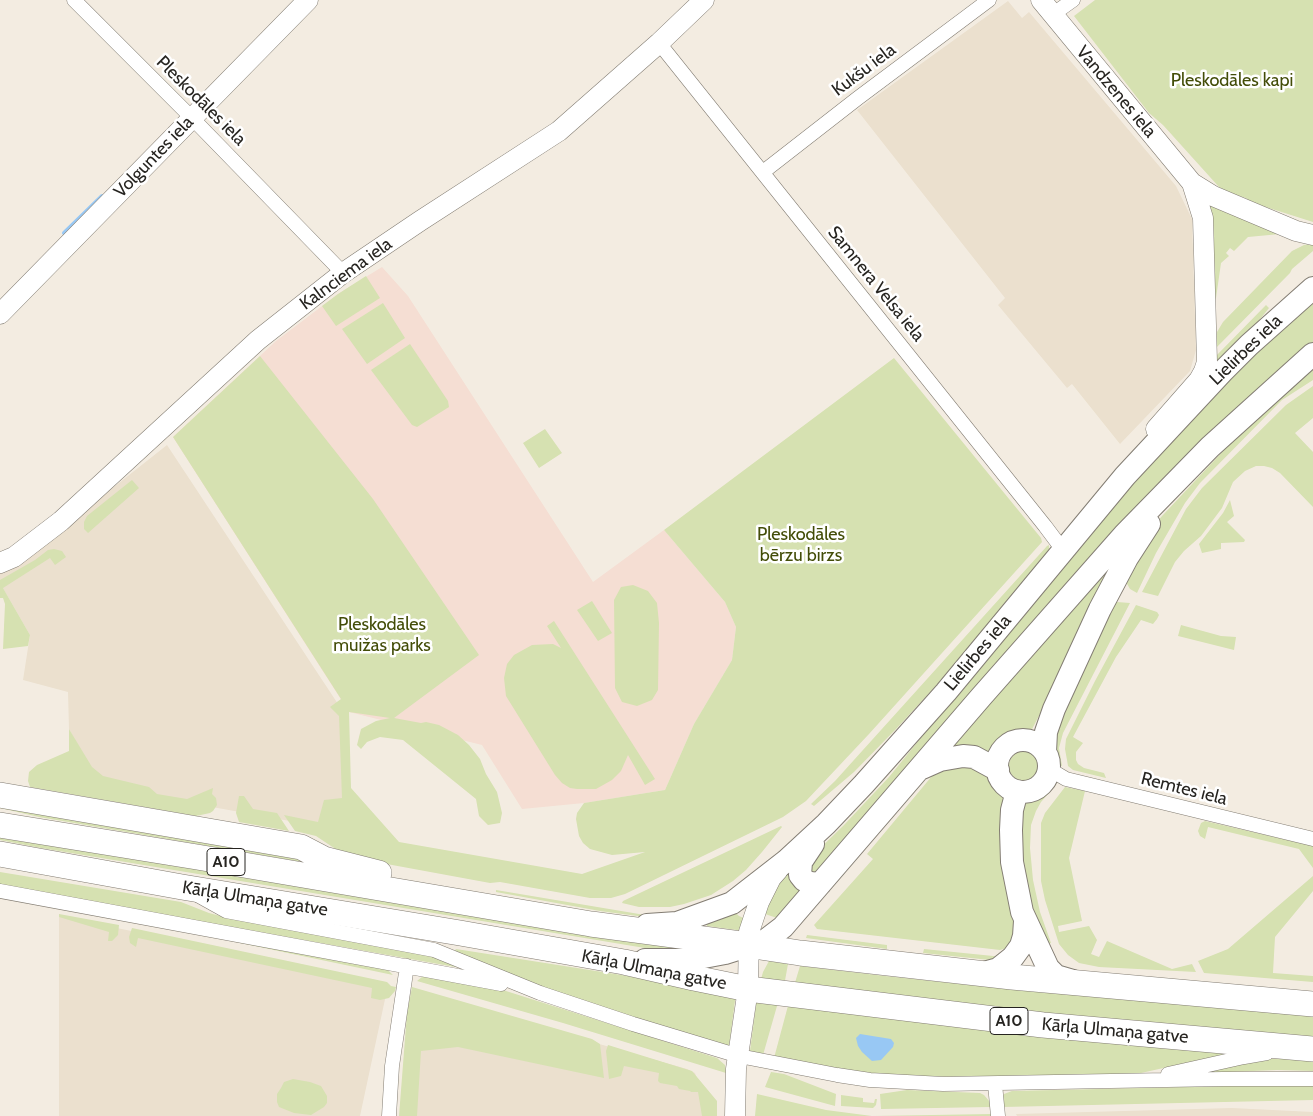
<!DOCTYPE html>
<meta charset="utf-8">
<style>
body{margin:0}
canvas{display:block;background:#f3ece1}
</style>
<canvas width="1313" height="1116"></canvas>
<script>
const context = document.querySelector('canvas').getContext('2d');
context.lineJoin = 'round';
function fill(path, color) {
  context.fillStyle = color;
  context.fill(path, 'evenodd');
}
function shape(rows) {
  const path = new Path2D();
  for (const r of rows) {
    if (r.length === 3) {
      path.moveTo(r[0] + r[2], r[1]);
      path.arc(r[0], r[1], r[2], 0, 2 * Math.PI);
      continue;
    }
    path.moveTo(r[0], r[1]);
    for (let i = 2; i < r.length; i += 2) path.lineTo(r[i], r[i + 1]);
  }
  return path;
}
function strokePath(path, color, width, dash) {
  context.strokeStyle = color;
  context.lineWidth = width;
  context.lineCap = dash ? 'butt' : 'round';
  context.setLineDash(dash || []);
  context.stroke(path);
}
function label(font, color, halo, rows, align = 'center') {
  context.font = font + ' Cabin,sans-serif';
  context.lineWidth = 5;
  context.setLineDash([]);
  context.textBaseline = 'middle';
  context.strokeStyle = halo;
  context.fillStyle = color;
  for (const [text, x, y, turn = 0] of rows) {
    context.save();
    context.translate(x, y);
    context.rotate((+turn || 0) * Math.PI / 180);
    context.textAlign = isNaN(turn) ? turn : align;
    if (halo) context.strokeText(text, 0, 0);
    context.fillText(text, 0, 0);
    context.restore();
  }
}
fill(shape([
 [1008,1,1022,18,1029,12,1176,186,1192,219,1196,350,1190,371,1120,444,1072,384,1067,388,998,305,1005,298,857,110],
 [167,445,342,710,346,804,323,827,101,787,69,729,68,692,23,680,30,635,0,583,0,570,18,563],
 [59,916,382,983,387,990,360,1116,59,1116],
 [417,992,687,1069,695,1073,710,1116,402,1116],
 [1232,1108,1313,1112,1313,1116,1017,1116,1016,1114]
]), '#ebe0ce');
fill(shape([
 [382,267,408,296,593,582,664,530,725,602,736,627,732,660,694,724,665,790,584,803,522,809,482,745,349,712,173,437,276,341,338,294]
]), '#f5ded3');
fill(shape([
 [1095,0,1313,0,1313,222,1250,202,1246,198,1230,193,1219,187,1163,125,1149,113,1074,16],
 [1208,202,1280,234,1248,237,1234,251,1230,248,1226,253,1229,256,1221,263,1216,298,1214,300],
 [1313,244,1313,251,1292,269,1290,273,1214,350,1217,332,1223,322,1292,251,1304,245],
 [366,276,380,298,336,326,322,306,338,294],
 [1313,297,1313,343,820,874,812,875,810,858,844,825,889,777,1132,478,1223,382],
 [383,303,405,338,367,364,342,329],
 [1266,305,1269,308,1249,333,1218,364,1215,357],
 [410,344,448,401,449,407,417,427,412,425,371,370],
 [260,356,373,499,479,655,394,718,421,723,426,722,439,725,458,735,469,745,480,759,486,774,497,792,502,813,500,823,488,825,479,816,476,799,403,740,380,737,367,742,361,749,357,745,361,729,376,721,390,718,349,712,351,788,399,842,582,874,645,852,612,855,590,849,583,843,579,836,576,819,577,813,584,803,665,790,694,724,732,660,736,627,725,602,664,530,894,358,1005,494,1041,538,1042,542,869,734,806,801,783,817,625,894,611,898,590,898,500,882,490,883,365,860,340,852,316,836,295,831,284,815,318,822,324,800,342,798,339,716,330,707,341,699,173,437],
 [1313,367,1313,380,1282,400,1200,483,1185,503,1156,553,1137,593,1130,589,1126,582,1149,531,1162,516,1241,432],
 [1313,386,1313,418,1295,433,1313,452,1313,507,1280,473,1272,468,1264,466,1256,466,1245,471,1233,482,1222,508,1201,536,1184,551,1175,562,1158,596,1142,592,1186,509,1202,488,1286,405],
 [545,429,562,453,539,468,523,443],
 [132,480,139,488,88,533,84,529,84,522,87,516],
 [1230,500,1234,516,1227,522,1245,540,1244,542,1221,543,1221,549,1202,553,1199,544,1223,513],
 [1129,542,1029,735,1017,735,1006,738,996,748,991,756,945,753],
 [1049,545,1049,554,969,650,896,729,854,772,814,806,811,804,835,781,1047,546],
 [54,549,62,551,66,557,55,565,50,558,3,588,30,635,28,646,3,649,5,604,3,598,0,598,0,580,35,560,48,550],
 [633,585,648,591,657,603,659,623,658,690,652,700,637,706,622,702,615,688,614,600,621,587],
 [592,601,612,633,598,641,577,610],
 [1117,602,1130,603,1063,733,1059,748,1062,766,1056,764,1049,740,1112,606],
 [1136,605,1157,612,1159,615,1157,619,1153,624,1141,620,1116,657,1073,737,1083,743,1076,752,1076,760,1078,764,1084,768,1104,773,1106,778,1073,770,1068,766,1067,760,1065,749,1066,739,1095,681],
 [554,621,655,779,645,785,628,755,621,771,612,780,596,789,577,789,570,788,562,783,555,775,506,696,504,678,507,664,514,655,532,645,553,644,561,648,547,626],
 [1181,625,1221,636,1236,637,1234,650,1178,636],
 [69,729,92,767,103,776,149,787,157,794,187,799,213,788,212,794,216,798,217,805,213,811,210,813,196,816,30,787,28,781,29,772,37,765,69,751],
 [1024,766,15],
 [950,762,990,772,1004,795,1018,931,1007,948,1000,950,817,929,814,925,873,859,867,854,937,770],
 [1051,783,1056,785,1041,802,1036,811,1031,825,1030,848,1033,880,1040,912,1051,943,1041,946,1020,867,1023,806,1030,797,1045,789],
 [1065,787,1085,791,1069,858,1082,921,1058,926,1059,932,1089,926,1097,940,1091,954,1099,957,1107,941,1172,969,1192,964,1196,972,1099,967,1079,963,1068,955,1059,944,1045,900,1041,881,1041,823,1045,813],
 [239,796,244,796,253,809,277,813,289,831,239,822,236,813],
 [0,801,299,857,308,863,39,817,0,808],
 [1205,821,1313,846,1313,868,1299,849,1208,827,1205,839,1200,836,1198,831,1201,823],
 [781,826,782,827,762,852,746,870,733,881,711,895,684,904,670,907,639,907,622,903,623,901],
 [0,832,713,952,663,951,41,848,0,840],
 [792,870,804,891,777,918,762,913,779,882],
 [0,872,181,902,209,913,224,917,432,954,461,968,0,886],
 [1313,876,1313,891,1275,937,1273,973,1313,976,1313,982,1204,973,1198,961,1228,949],
 [496,890,645,915,679,913,706,906,724,897,725,899,694,912,667,917,645,917,600,911,496,892],
 [734,911,739,916,748,920,744,931,707,926,707,924],
 [59,914,119,925,118,935,112,941,108,941,109,932,59,917],
 [140,922,386,968,393,975],
 [132,928,387,982,391,986,396,987,395,991,389,998,380,1000,371,998,372,988,138,938,136,947,130,943,129,937],
 [807,935,887,945,887,949,806,938],
 [456,949,736,993,729,1047,575,999,454,952],
 [924,949,1003,957,990,960,923,953],
 [769,961,788,964,784,986,760,983,763,972],
 [800,966,885,976,1037,992,1313,1014,1313,1040,1157,1029,794,986],
 [432,974,506,991,717,1058,725,1065,726,1073,563,1023,417,981,422,977],
 [412,987,592,1039,600,1044,604,1078,458,1047,421,1051,417,1116,399,1116,407,1013],
 [757,997,779,999,763,1055,750,1051],
 [789,1002,1240,1051,1132,1075,987,1078,891,1075,856,1072,774,1058],
 [608,1045,692,1071,717,1101,717,1116,702,1116,698,1092,691,1092,690,1091,679,1089,677,1086,660,1083,658,1081,659,1073,624,1066,621,1076,609,1079,606,1051],
 [1285,1058,1313,1059,1313,1071,1277,1070,1203,1073,1241,1061],
 [771,1072,784,1074,836,1094,835,1106,765,1087],
 [293,1079,310,1082,321,1086,327,1096,327,1103,324,1107,311,1115,294,1113,279,1107,277,1102,277,1094,281,1088,284,1082],
 [1313,1084,1313,1100,1003,1107,1002,1098,1004,1094,1012,1091],
 [907,1090,980,1093,984,1095,990,1102,990,1107,881,1109,880,1094],
 [757,1094,826,1110,872,1116,991,1114,992,1116,755,1116],
 [841,1095,863,1098,863,1102,874,1103,875,1099,877,1099,876,1105,873,1108,841,1106]
]), '#d6e1b1');
fill(shape([
 [860,1034,891,1039,894,1043,893,1047,881,1060,872,1061,862,1052,858,1046,856,1038]
]), '#98c8f4');
strokePath(shape([
 [64,233,102,196]
]), '#98c8f4', 4);
const street = shape([
 [74,0,192,118,343,273],
 [1052,15,1073,0],
 [659,43,1045,526,1063,550],
 [763,172,858,98,989,0],
 [1049,769,1066,779,1313,839],
 [0,891,501,984],
 [199,896,226,911,434,950,540,993,633,1024,739,1056,837,1075,870,1080,943,1084,1223,1079,1313,1079],
 [1168,1074,1244,1057,1267,1053],
 [995,1084,998,1116],
 [389,1116,392,1066,407,966]
]);
const secondary = shape([
 [1041,0,1192,183,1213,196,1296,231,1313,235],
 [0,314,308,0],
 [1156,429,1199,380,1204,371,1207,362,1203,218,1192,183],
 [0,563,14,557,61,521,258,340,343,273,420,221,559,131,659,43,704,0],
 [735,1116,736,1069,748,989,749,932,759,902,771,878,778,870]
]);
const primary = shape([
 [1023,766,26],
 [1045,752,1046,732,1054,709,1100,609,1127,558,1149,524],
 [922,768,940,760,963,756,974,757,998,770],
 [1017,791,1012,810,1011,830,1012,862,1022,912,1048,968,1056,976,1073,981],
 [813,844,801,862,800,875,804,880,810,883,820,884],
 [647,925,677,923,732,903,786,861,826,824,864,784,946,692,1125,476,1222,372,1249,345,1313,288],
 [645,960,688,960,725,953,766,940,783,927,981,697,1124,535,1210,447,1313,354],
 [980,974,998,969,1013,957,1021,946,1024,936,1025,921]
]);
const highway = shape([
 [0,795,301,847,324,859,379,873],
 [0,825,197,857,591,924,748,945,800,953,1012,977,1313,1004],
 [0,854,182,887,460,933,624,962,694,978,748,989,1043,1025,1313,1049]
]);
strokePath(street, '#837d73', 15);
strokePath(secondary, '#837d73', 21);
strokePath(primary, '#837d73', 24);
strokePath(highway, '#837d73', 26);
strokePath(street, '#fff', 14);
strokePath(secondary, '#fff', 20);
strokePath(primary, '#fff', 22);
strokePath(highway, '#fff', 25);
for (const [x, y, w] of [
 [226,862,38],
 [1009,1021,38]
]) {
  const box = new Path2D();
  box.roundRect(x - w / 2, y - 13.5, w, 27, 4);
  context.fillStyle = '#fff';
  context.fill(box);
  strokePath(box, '#262420', 1);
}
label('bold 16px', '#262420', null, [
 ["A10",226,862],
 ["A10",1009,1021]
]);
label('18px', '#262420', '#fff', [
 ["Kukšu iela",864,70,-37],
 ["Vandzenes iela",1116,92,50],
 ["Pleskodāles iela",201,101,45],
 ["Volguntes iela",154,157,-46],
 ["Kalnciema iela",346,274,-36],
 ["Samnera Velsa iela",876,284,51],
 ["Lielirbes iela",1246,350,-44],
 ["Lielirbes iela",978,653,-50],
 ["Remtes iela",1184,789,14],
 ["Kārļa Ulmaņa gatve",255,899,9],
 ["Kārļa Ulmaņa gatve",654,970,11],
 ["Kārļa Ulmaņa gatve",1115,1031,5]
]);
label('18px', '#434d08', '#fff', [
 ["Pleskodāles kapi",1232,81],
 ["Pleskodāles",801,535],
 ["bērzu birzs",801,556],
 ["Pleskodāles",382,625],
 ["muižas parks",382,646]
]);
</script>
